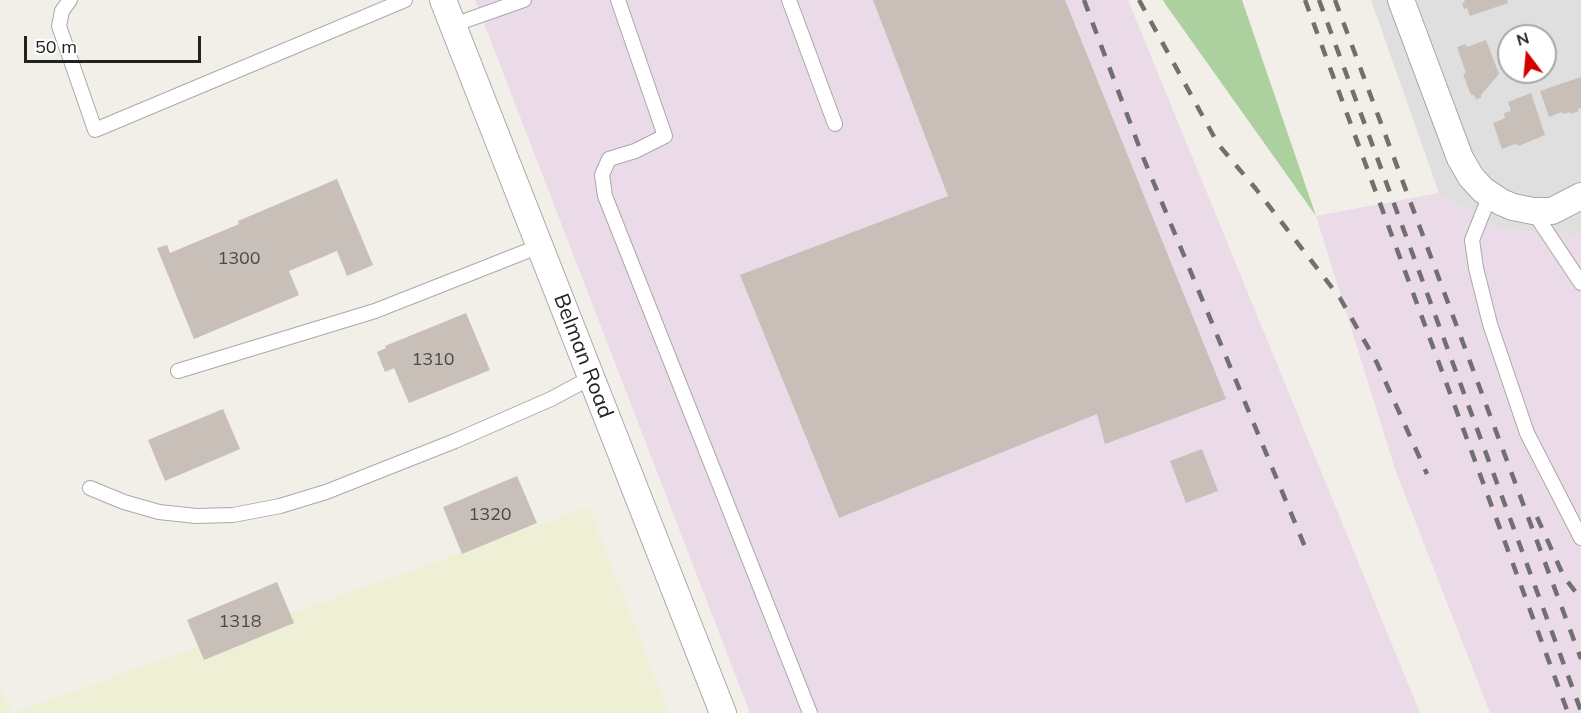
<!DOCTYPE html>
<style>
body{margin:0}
#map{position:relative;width:1581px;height:713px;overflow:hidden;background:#f2efe9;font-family:Mulish,sans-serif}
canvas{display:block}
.north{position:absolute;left:1497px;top:24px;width:60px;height:60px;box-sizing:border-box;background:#fff;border:2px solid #a7a7a7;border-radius:50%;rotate:344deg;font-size:16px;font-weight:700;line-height:24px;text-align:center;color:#222}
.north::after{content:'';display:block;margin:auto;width:21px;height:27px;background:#d40000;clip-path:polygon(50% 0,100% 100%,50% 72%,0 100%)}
.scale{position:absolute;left:24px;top:36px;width:177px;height:27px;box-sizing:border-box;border:3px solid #222;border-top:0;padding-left:8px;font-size:18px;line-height:21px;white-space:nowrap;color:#222;-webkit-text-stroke:4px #fff;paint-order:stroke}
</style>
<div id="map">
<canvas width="1581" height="713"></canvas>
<div class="north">N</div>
<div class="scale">50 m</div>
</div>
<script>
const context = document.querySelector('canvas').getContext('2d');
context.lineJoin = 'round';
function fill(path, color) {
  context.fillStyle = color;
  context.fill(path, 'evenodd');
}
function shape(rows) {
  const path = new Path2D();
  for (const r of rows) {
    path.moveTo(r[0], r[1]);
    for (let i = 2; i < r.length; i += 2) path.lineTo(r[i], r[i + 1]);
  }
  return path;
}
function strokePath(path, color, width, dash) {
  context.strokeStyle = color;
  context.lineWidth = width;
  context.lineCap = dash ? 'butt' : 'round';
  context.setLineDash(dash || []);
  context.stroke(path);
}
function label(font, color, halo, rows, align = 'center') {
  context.font = font + ' Mulish,sans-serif';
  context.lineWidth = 5;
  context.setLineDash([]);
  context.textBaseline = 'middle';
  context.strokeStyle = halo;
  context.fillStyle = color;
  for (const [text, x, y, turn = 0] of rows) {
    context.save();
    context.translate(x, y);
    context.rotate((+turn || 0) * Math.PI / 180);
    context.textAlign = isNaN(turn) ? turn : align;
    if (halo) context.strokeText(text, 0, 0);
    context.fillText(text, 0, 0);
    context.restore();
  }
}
fill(shape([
 [1371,0,1581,0,1581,236,1497,229,1439,193],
 [1509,36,1545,36,1545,72,1509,72]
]), '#e0dfdf');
fill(shape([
 [475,0,1128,0,1420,713,750,713],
 [1439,193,1497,229,1581,236,1581,713,1490,713,1396,472,1316,216]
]), '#ebdbe8');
fill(shape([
 [589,507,669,713,0,713,0,685,12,713]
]), '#eef0d5');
fill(shape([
 [1163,0,1242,0,1316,216,1166,5]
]), '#add19e');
fill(shape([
 [873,0,1065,0,1226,399,1105,444,1097,414,839,518,740,275,948,196],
 [1464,0,1507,0,1508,3,1470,16,1467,8,1464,9,1462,3,1465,2],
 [1486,40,1499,74,1481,95,1481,98,1476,99,1474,95,1471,95,1463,74,1466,73,1457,47,1465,44,1467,47],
 [1581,77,1581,108,1578,109,1579,111,1571,114,1570,112,1563,114,1562,112,1549,117,1540,91],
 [1531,93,1545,135,1519,146,1515,144,1502,149,1493,123,1505,118,1504,113,1511,111,1508,102],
 [337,179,373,265,347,276,337,251,289,271,299,295,194,339,157,248,167,245,170,253,239,224,238,221],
 [466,313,490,370,409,403,394,368,385,372,377,352,386,348,385,346],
 [223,409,240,449,165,481,148,440],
 [1202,449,1218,491,1186,503,1170,461],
 [517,476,537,523,462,554,443,507],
 [277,582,294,623,204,660,187,620]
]), '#c7bfb8');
const service = shape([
 [70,0,62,11,59,26,95,130,405,0],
 [618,0,665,136,635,151,609,159,602,175,605,196,810,713],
 [789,0,835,124],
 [453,25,524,0],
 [1490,195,1472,240,1476,268,1490,324,1527,433,1581,538],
 [1533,211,1581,283],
 [178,371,375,311,540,246],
 [90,488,124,502,159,512,196,516,233,515,280,506,326,492,455,441,551,399,592,377]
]);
const minor = shape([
 [443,0,723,713],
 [1401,0,1460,158,1471,177,1483,190,1501,202,1513,207,1533,211,1552,211,1581,196]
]);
strokePath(service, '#a9a9a9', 16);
strokePath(minor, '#a9a9a9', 28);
strokePath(service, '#fff', 14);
strokePath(minor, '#fff', 26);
strokePath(shape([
 [1084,0,1143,157,1308,554],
 [1139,0,1218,144,1256,189,1340,298,1377,363,1427,474],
 [1305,0,1568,713],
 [1319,0,1581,711],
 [1335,0,1581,659],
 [1537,517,1564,577,1581,599]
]), '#707070', 4.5, [12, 12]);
label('18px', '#4b4948', null, [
 ["1300",239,259],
 ["1310",433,360],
 ["1320",490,515],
 ["1318",240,622]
]);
label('21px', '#222', '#fff', [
 ["Belman Road",583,356,69]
]);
</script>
